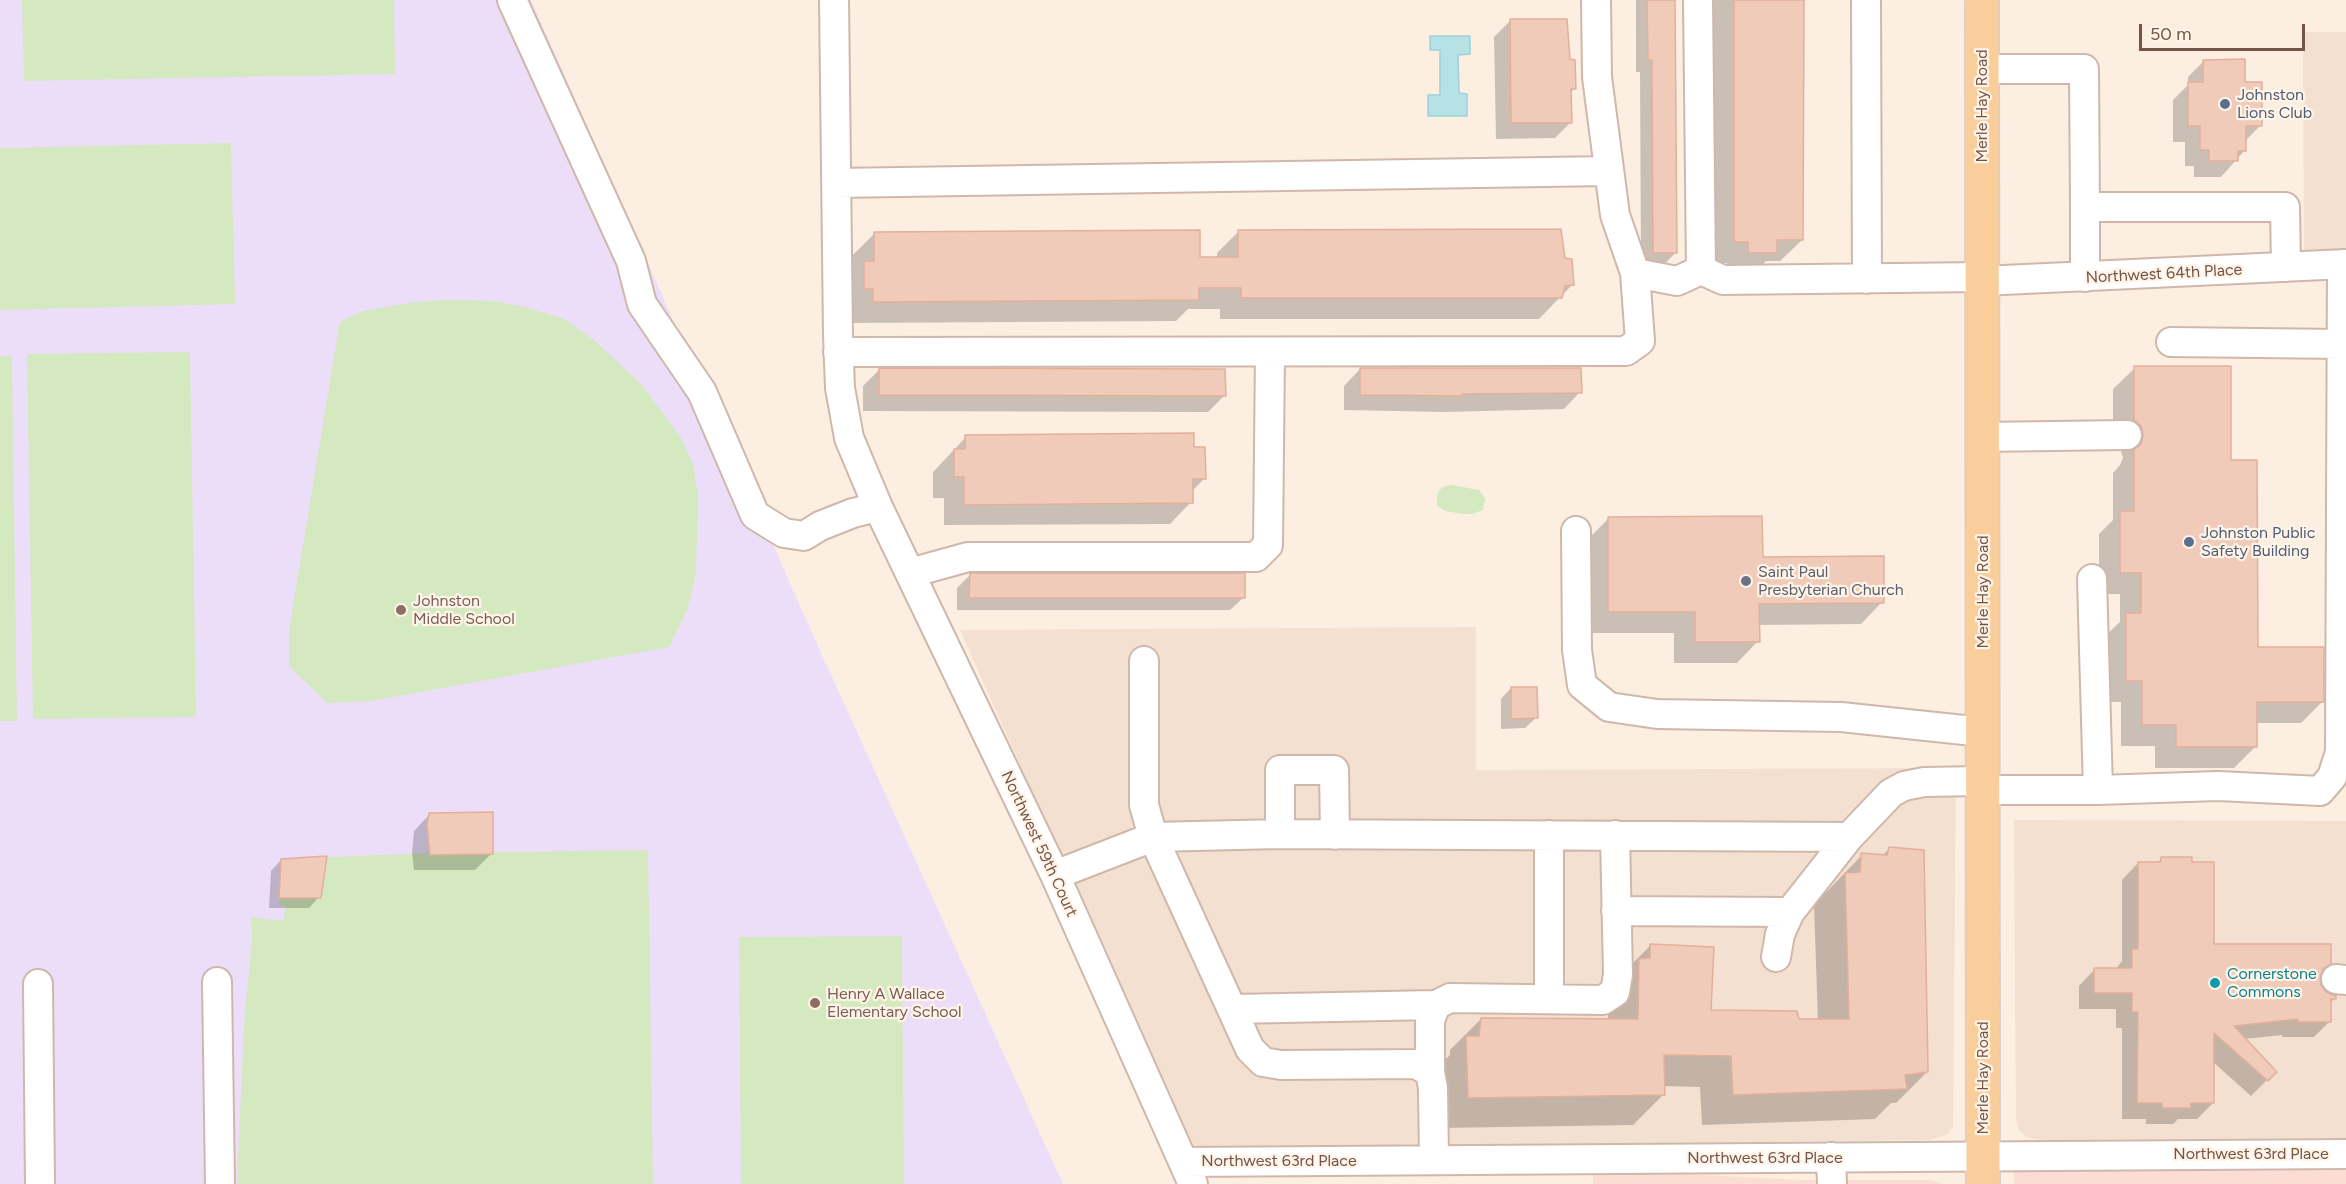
<!DOCTYPE html>
<style>
body{margin:0}
#map{position:relative;width:2346px;height:1184px;overflow:hidden;background:#fcefe1;font-family:Figtree,sans-serif}
canvas{display:block}
.scale{position:absolute;left:2139px;top:24px;width:166px;height:27px;box-sizing:border-box;border:3px solid #735449;border-top:0;padding-left:8px;font-size:18px;line-height:21px;white-space:nowrap;color:#735449;-webkit-text-stroke:4px #fff4e7;paint-order:stroke}
</style>
<div id="map">
<canvas width="2346" height="1184"></canvas>
<div class="scale">50 m</div>
</div>
<script>
const context = document.querySelector('canvas').getContext('2d');
context.lineJoin = 'round';
function fill(path, color) {
  context.fillStyle = color;
  context.fill(path, 'evenodd');
}
function shape(rows) {
  const path = new Path2D();
  for (const r of rows) {
    path.moveTo(r[0], r[1]);
    for (let i = 2; i < r.length; i += 2) path.lineTo(r[i], r[i + 1]);
  }
  return path;
}
function strokePath(path, color, width, dash) {
  context.strokeStyle = color;
  context.lineWidth = width;
  context.lineCap = dash ? 'butt' : 'round';
  context.setLineDash(dash || []);
  context.stroke(path);
}
function label(font, color, halo, rows, align = 'center') {
  context.font = font + ' Figtree,sans-serif';
  context.lineWidth = 4.5;
  context.setLineDash([]);
  context.textBaseline = 'middle';
  context.strokeStyle = halo;
  context.fillStyle = color;
  for (const [text, x, y, turn = 0] of rows) {
    context.save();
    context.translate(x, y);
    context.rotate((+turn || 0) * Math.PI / 180);
    context.textAlign = isNaN(turn) ? turn : align;
    if (halo) context.strokeText(text, 0, 0);
    context.fillText(text, 0, 0);
    context.restore();
  }
}
fill(shape([
 [2303,32,2346,32,2346,255,2304,256],
 [1476,627,1476,770,1956,768,1953,1126,1948,1134,1930,1140,1198,1149,1188,1142,960,630],
 [2014,820,2346,821,2346,1138,2040,1140,2026,1137,2019,1130,2016,1120]
]), '#f3e0d0');
fill(shape([
 [2346,1154,2346,1184,2014,1184,2014,1156],
 [1593,1173,1704,1175,1802,1180,1932,1180,1943,1184,1593,1184]
]), '#fcddd5');
fill(shape([
 [0,0,531,0,822,655,1063,1184,0,1184]
]), '#ecdef8');
fill(shape([
 [22,0,394,0,395,74,24,81],
 [231,143,235,304,0,310,0,148],
 [446,300,493,301,525,307,564,319,594,340,641,384,680,436,693,464,698,495,696,573,688,608,669,647,371,701,327,703,289,666,289,630,339,326,343,320,363,311,415,302],
 [190,352,196,717,33,719,27,354],
 [0,356,12,356,17,721,0,721],
 [1452,485,1479,490,1485,498,1483,510,1472,514,1464,514,1445,511,1437,506,1437,497,1439,490,1445,486],
 [493,812,493,852,648,850,653,1184,237,1184,244,1024,252,940,251,917,284,921,285,906,279,906,281,859,429,853,427,825,429,813],
 [902,936,904,1184,741,1184,739,937]
]), '#d4e9c0');
const water = shape([
 [1430,36,1470,36,1470,54,1458,55,1459,93,1467,94,1467,116,1428,116,1428,95,1440,95,1440,50,1430,50,1430,36]
]);
fill(water, '#b7e2e5');
strokePath(water, '#9dd2d6', 1.5);
fill(shape([
 [1636,0,1673,0,1676,252,1664,265,1641,265,1640,72,1636,72],
 [1714,0,1802,0,1802,240,1780,261,1766,261,1754,274,1727,274,1727,263,1713,263],
 [1510,21,1569,60,1575,88,1569,94,1571,122,1555,138,1496,139,1494,37],
 [2204,61,2244,84,2260,126,2245,141,2245,150,2221,177,2194,177,2194,166,2185,166,2185,142,2173,142,2173,100,2188,85,2188,77],
 [1239,231,1572,285,1539,319,1220,319,1220,309,1188,309,1176,321,852,323,843,284,853,273,853,255,875,233,1217,259,1217,253],
 [2135,368,2230,462,2256,648,2322,702,2301,723,2255,723,2255,747,2234,768,2155,768,2155,746,2121,746,2121,702,2105,702,2105,636,2120,622,2120,594,2099,594,2099,534,2113,520,2113,473,2120,465,2123,458,2120,448,2113,442,2113,389],
 [1360,369,1580,392,1564,409,1444,412,1344,410,1344,386],
 [879,370,1224,396,1208,412,863,411,863,386],
 [966,437,1192,448,1204,479,1191,492,1191,502,1170,524,944,525,944,498,933,498,933,472],
 [1608,519,1761,558,1882,602,1861,624,1758,625,1758,641,1737,663,1674,663,1674,633,1587,633,1587,540],
 [970,575,1243,575,1243,598,1230,610,957,610,957,588],
 [1511,688,1536,718,1525,728,1501,729,1501,699],
 [430,814,491,854,475,870,414,870,412,853,414,831],
 [1890,848,1927,1072,1896,1103,1891,1103,1875,1119,1702,1125,1700,1087,1663,1086,1664,1094,1633,1125,1437,1128,1436,1069,1450,1055,1450,1050,1481,1019,1608,1020,1608,992,1619,977,1650,946,1710,1011,1798,1021,1818,1021,1814,905,1862,855,1882,856],
 [2162,858,2212,945,2330,963,2320,973,2320,987,2334,999,2330,1003,2330,1021,2314,1037,2282,1037,2282,1035,2244,1039,2275,1072,2251,1096,2213,1062,2213,1103,2197,1119,2178,1119,2173,1124,2146,1124,2146,1119,2122,1119,2122,1028,2116,1028,2116,1009,2079,1009,2079,986,2095,969,2116,969,2122,961,2122,880,2138,863,2157,863],
 [281,860,319,897,309,908,269,908,271,871]
]), '#0003');
const building = shape([
 [1647,0,1675,0,1677,253,1653,253,1652,60,1648,60,1647,0],
 [1734,0,1804,0,1803,240,1777,240,1777,253,1748,253,1748,242,1734,242,1734,0],
 [1510,19,1567,19,1570,59,1575,60,1576,89,1571,89,1572,123,1511,123,1510,19],
 [2245,59,2245,82,2262,82,2262,126,2246,126,2246,151,2238,151,2238,161,2209,161,2209,150,2200,150,2200,126,2188,126,2188,82,2203,82,2203,60,2245,59],
 [1561,229,1565,258,1572,259,1574,285,1565,286,1562,298,1241,298,1241,288,1199,288,1199,300,873,302,873,289,864,289,864,261,874,261,874,232,1200,230,1200,257,1238,257,1238,230,1561,229],
 [2134,366,2231,366,2231,460,2257,460,2258,647,2324,647,2324,702,2257,702,2257,747,2176,747,2176,725,2142,725,2142,681,2126,681,2126,613,2141,613,2141,573,2120,573,2120,511,2134,511,2134,450,2141,444,2143,435,2141,426,2134,420,2134,366],
 [879,368,1225,369,1226,396,879,395,879,368],
 [1360,368,1581,368,1582,393,1462,394,1462,396,1360,395,1360,368],
 [1194,433,1194,447,1205,447,1206,479,1193,479,1193,503,964,505,964,477,954,477,954,449,965,449,965,435,1194,433],
 [1762,516,1763,557,1884,556,1884,603,1759,604,1760,642,1695,642,1695,612,1608,612,1608,517,1762,516],
 [1245,573,1245,598,969,598,970,573,1245,573],
 [1511,687,1537,687,1538,718,1511,719,1511,687],
 [493,812,493,854,430,855,427,825,429,813,493,812],
 [1889,847,1924,850,1928,1072,1905,1075,1907,1089,1733,1095,1731,1056,1664,1055,1665,1095,1468,1098,1466,1036,1479,1036,1481,1018,1638,1019,1639,959,1650,958,1650,944,1714,947,1711,1010,1797,1011,1799,1019,1849,1019,1845,873,1860,872,1861,853,1887,855,1889,847],
 [327,856,321,898,279,898,281,859,327,856],
 [2161,857,2192,857,2192,862,2214,862,2214,944,2331,944,2331,964,2323,969,2320,978,2321,985,2326,992,2336,996,2336,999,2331,999,2331,1022,2298,1022,2298,1019,2234,1026,2277,1072,2268,1081,2214,1033,2214,1103,2191,1103,2191,1108,2162,1108,2162,1103,2137,1103,2138,1012,2132,1012,2132,993,2094,993,2094,968,2132,968,2132,949,2138,949,2138,862,2161,862,2161,857]
]);
fill(building, '#f1cbb9');
strokePath(building, '#e3af9a', 1.5);
const minor = shape([
 [512,0,631,261,642,304,702,392,755,515,784,533,804,536,820,526,853,513,878,507],
 [834,0,838,334,840,388,849,438,878,507,1055,875,1193,1184],
 [1596,0,1597,77,1615,215,1635,273,1677,281,1701,270],
 [1698,0,1701,270,1723,280,1982,277],
 [1866,0,1867,279],
 [1982,69,2084,69,2085,207],
 [836,183,1609,171],
 [2085,277,2085,207,2285,207,2286,267],
 [1982,281,2346,264],
 [2171,342,2342,344],
 [838,352,1626,351,1640,341,1635,273],
 [1982,437,2127,435],
 [1576,531,1577,650,1582,685,1609,707,1657,714,1841,717,1983,732],
 [910,573,968,557,1256,557,1268,545,1270,352],
 [2092,579,2098,790],
 [1144,661,1144,805,1153,837,1250,1049,1263,1062,1281,1065,1416,1064,1430,1072,1433,1088,1434,1160],
 [1983,790,2098,790,2218,786,2320,791,2332,777,2340,752,2342,264],
 [1280,834,1280,770,1334,770,1335,835],
 [1549,835,1549,999],
 [1055,875,1153,837,1280,834,1849,837,1891,793,1904,786,1924,782,1983,781],
 [1616,911,1790,912,1849,837],
 [1776,957,1780,934,1790,912],
 [2336,979,2346,980],
 [217,982,220,1184],
 [38,984,40,1184],
 [1233,1009,1436,1005],
 [1430,1072,1430,1020,1436,1005,1450,998,1603,1000,1615,992,1618,975,1615,835],
 [1831,1157,1832,1184],
 [1183,1162,2346,1154]
]);
const major = shape([
 [1982,0,1983,1184]
]);
strokePath(minor, '#cfb8ab', 32);
strokePath(major, '#d8cfcc', 36);
strokePath(minor, '#fff', 28);
strokePath(major, '#face9a', 33);
for (const [x, y, r, color] of [
 [2225,104,6,"#5c6f8a"],
 [2189,542,6,"#5c6f8a"],
 [1746,581,6,"#6b7280"],
 [401,610,6,"#8d6e63"],
 [2215,983,6,"#0f9aa8"],
 [815,1003,6,"#8d6e63"]
]) {
  const dot = new Path2D();
  dot.arc(x, y, r, 0, 2 * Math.PI);
  context.fillStyle = color;
  context.fill(dot);
  strokePath(dot, '#fff4e7', 2);
}
label('16px', '#4e5e75', '#fff4e7', [
 ["Johnston",2237,95],
 ["Lions Club",2237,113],
 ["Johnston Public",2201,533],
 ["Safety Building",2201,551]
], 'left');
label('16px', '#735449', '#fff4e7', [
 ["Merle Hay Road",1982,106,-90],
 ["Northwest 64th Place",2164,274,-3],
 ["Merle Hay Road",1983,592,-90],
 ["Northwest 59th Court",1039,844,65],
 ["Merle Hay Road",1983,1078,-90],
 ["Northwest 63rd Place",2251,1154],
 ["Northwest 63rd Place",1765,1158],
 ["Northwest 63rd Place",1279,1161]
]);
label('16px', '#5b616d', '#fff4e7', [
 ["Saint Paul",1758,572],
 ["Presbyterian Church",1758,590]
], 'left');
label('16px', '#785e54', '#fff4e7', [
 ["Johnston",413,601],
 ["Middle School",413,619],
 ["Henry A Wallace",827,994],
 ["Elementary School",827,1012]
], 'left');
label('16px', '#0d838f', '#fff4e7', [
 ["Cornerstone",2227,974],
 ["Commons",2227,992]
], 'left');
</script>
